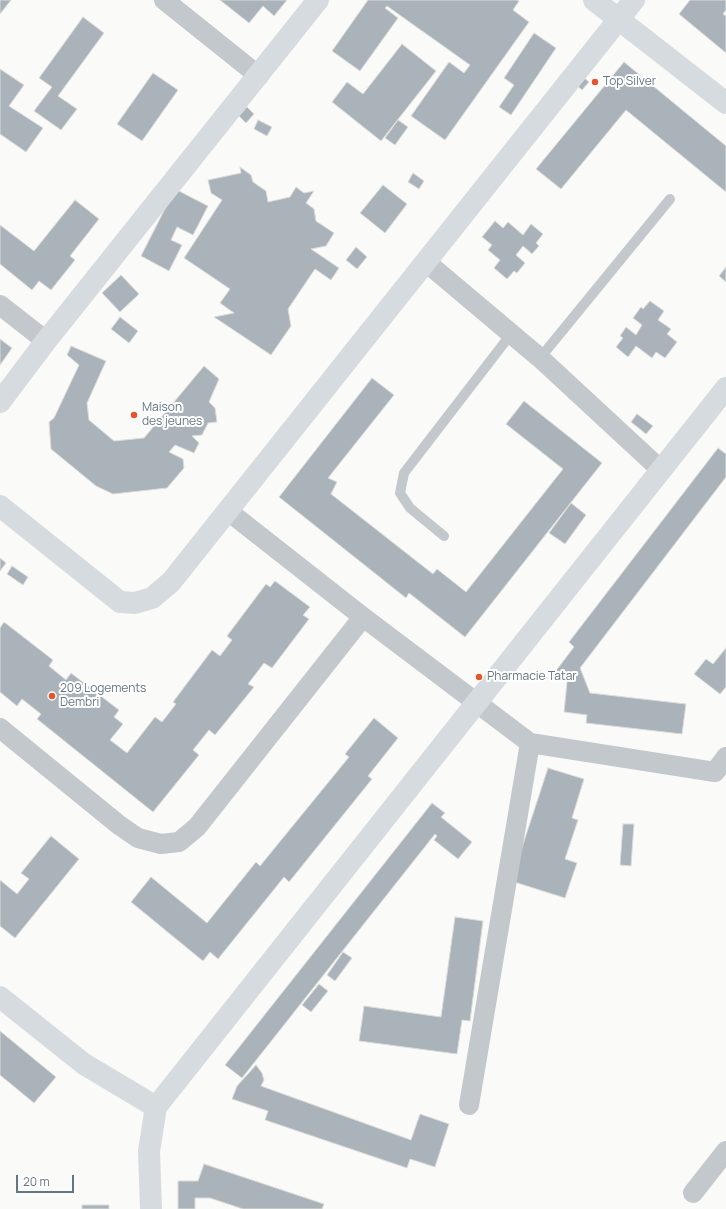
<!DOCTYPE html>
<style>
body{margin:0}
#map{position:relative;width:726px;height:1209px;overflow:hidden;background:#fafaf8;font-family:Manrope,sans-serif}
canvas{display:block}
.scale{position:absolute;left:16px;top:1175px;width:58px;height:18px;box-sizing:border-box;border:2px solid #657683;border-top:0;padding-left:5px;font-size:12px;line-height:14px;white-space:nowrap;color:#657683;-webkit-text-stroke:3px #fff;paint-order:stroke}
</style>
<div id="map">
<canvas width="726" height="1209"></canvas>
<div class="scale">20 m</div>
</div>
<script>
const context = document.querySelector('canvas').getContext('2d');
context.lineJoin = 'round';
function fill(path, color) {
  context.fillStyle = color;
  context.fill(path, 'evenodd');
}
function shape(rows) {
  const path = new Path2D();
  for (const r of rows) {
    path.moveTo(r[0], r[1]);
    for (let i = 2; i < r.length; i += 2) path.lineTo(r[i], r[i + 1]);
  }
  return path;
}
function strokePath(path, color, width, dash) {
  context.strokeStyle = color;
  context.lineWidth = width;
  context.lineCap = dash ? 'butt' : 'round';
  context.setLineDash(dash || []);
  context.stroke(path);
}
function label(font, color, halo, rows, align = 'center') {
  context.font = font + ' Manrope,sans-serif';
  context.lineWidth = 4;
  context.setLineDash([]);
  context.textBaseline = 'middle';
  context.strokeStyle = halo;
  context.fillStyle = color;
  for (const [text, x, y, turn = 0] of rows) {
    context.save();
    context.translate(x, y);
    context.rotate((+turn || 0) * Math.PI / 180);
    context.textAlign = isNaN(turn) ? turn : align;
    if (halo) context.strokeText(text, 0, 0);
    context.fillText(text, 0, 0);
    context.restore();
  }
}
const building = shape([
 [0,0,11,0,0,14,0,0],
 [220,0,287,0,274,16,263,6,249,23,220,0],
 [368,0,517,0,519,1,513,10,529,22,445,140,411,116,449,62,464,73,470,65,387,6,385,8,398,18,360,71,332,51,368,0],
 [690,0,726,0,726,10,723,14,726,16,726,53,679,14,690,0],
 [83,17,104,33,58,96,77,109,61,130,34,111,52,87,39,78,83,17],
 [534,33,556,48,511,115,499,107,514,85,504,78,534,33],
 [402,44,436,71,381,141,332,102,347,82,363,94,402,44],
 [624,62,726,146,726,192,626,110,561,189,536,169,624,62],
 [0,69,24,85,9,106,43,128,26,152,0,134,0,69],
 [153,73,178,90,142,141,117,124,153,73],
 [581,75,589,82,582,90,574,83,581,75],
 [247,107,254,114,246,123,239,116,247,107],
 [258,120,272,127,267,136,254,129,258,120],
 [398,120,408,127,395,145,385,138,398,120],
 [240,167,251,175,253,182,266,191,268,202,290,197,296,187,304,193,314,191,306,203,314,209,316,221,334,233,326,246,311,249,339,268,331,280,315,269,288,309,291,326,271,355,214,317,234,313,220,303,230,289,184,258,222,200,211,193,208,180,241,173,240,167],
 [413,173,424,181,419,189,408,182,413,173],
 [383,185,407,204,385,233,360,213,383,185],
 [175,189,208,206,193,235,177,227,171,240,182,245,169,271,141,256,175,189],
 [75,200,99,219,70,256,75,260,51,290,39,281,32,290,0,264,0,225,34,251,75,200],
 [495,221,503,228,508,222,523,235,531,224,543,234,536,243,539,246,532,254,523,246,516,255,525,263,517,273,514,271,507,279,494,268,500,260,488,250,492,245,482,237,495,221],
 [356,247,367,257,357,269,346,260,356,247],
 [726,267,726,282,719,276,726,267],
 [121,275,139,294,120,312,102,293,121,275],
 [650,301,664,311,658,320,671,329,667,334,677,342,665,358,656,352,652,358,636,346,628,357,616,347,623,338,620,336,626,327,636,335,642,325,633,318,641,307,643,309,650,301],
 [120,317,138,331,129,343,111,329,120,317],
 [0,339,12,348,0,365,0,339],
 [71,346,106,361,87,403,89,420,114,441,144,438,204,366,219,379,209,402,215,408,217,422,208,423,202,435,192,436,199,443,194,453,175,445,169,452,183,459,184,468,167,488,113,494,96,486,51,449,49,422,54,418,79,365,67,355,71,346],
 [372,378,394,395,328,478,337,482,331,494,433,574,437,569,466,592,563,469,506,424,524,401,602,463,465,637,409,593,406,598,279,497,372,378],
 [637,414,653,426,646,434,631,422,637,414],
 [718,448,726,454,726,477,580,668,590,693,686,704,682,734,586,723,587,715,564,712,567,682,555,672,574,647,569,642,718,448],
 [571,503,586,515,565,544,549,533,571,503],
 [0,558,6,563,0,571,0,558],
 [12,566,28,577,23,585,7,574,12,566],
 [275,581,310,607,303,615,309,619,272,668,264,663,248,684,254,687,215,735,209,730,193,750,199,755,153,812,37,719,41,714,22,699,17,706,0,692,0,628,4,622,53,660,49,666,66,680,71,673,119,710,114,717,123,724,110,740,127,753,155,717,162,722,176,704,173,702,212,650,220,656,232,640,227,636,266,584,270,587,275,581],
 [726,648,726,687,720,694,694,674,706,659,713,664,726,648],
 [374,718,398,738,368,776,372,779,289,882,284,877,218,959,210,952,203,961,131,902,151,877,207,923,256,862,260,866,349,757,345,754,374,718],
 [548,768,584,779,572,818,578,820,565,859,577,863,565,898,511,881,548,768],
 [432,803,445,813,441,817,472,842,458,859,434,840,437,836,435,834,242,1078,225,1065,432,803],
 [623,824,634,824,631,866,620,865,623,824],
 [51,836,79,859,15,938,0,926,0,880,17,894,29,879,21,873,51,836],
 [455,917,483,921,470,1021,462,1020,457,1054,359,1041,364,1006,441,1017,455,917],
 [343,952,352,958,335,981,327,975,343,952],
 [319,984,328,991,311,1012,302,1005,319,984],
 [0,1031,56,1077,34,1103,0,1075,0,1031],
 [256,1065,262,1073,264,1080,261,1086,411,1140,420,1114,449,1124,435,1167,410,1159,407,1168,265,1120,268,1111,232,1099,237,1086,256,1065],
 [204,1164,324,1204,322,1209,243,1209,210,1198,195,1198,195,1209,178,1209,178,1181,198,1181,204,1164],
 [82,1205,109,1205,109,1209,82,1209,82,1205]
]);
fill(building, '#aab3b9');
strokePath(building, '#dcdcda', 1);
strokePath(shape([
 [540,358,670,199],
 [444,536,410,508,400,493,404,473,511,334]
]), '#c3c8cc', 10);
strokePath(shape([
 [164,0,259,76],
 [426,262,540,358,661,470],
 [0,305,46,341],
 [228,511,363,617,530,743,715,772,726,757],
 [0,728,119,825,138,838,161,844,179,842,197,827,363,617],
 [469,1105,530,743],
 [693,1193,726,1151]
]), '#c3c8cc', 20);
strokePath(shape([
 [594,0,726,103],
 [0,402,46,341,318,0],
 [0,506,120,602,135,603,152,598,171,582,634,0],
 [0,997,84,1064,156,1107,149,1151,151,1209],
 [156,1107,726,388]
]), '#d6dbdf', 22);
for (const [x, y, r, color] of [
 [595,82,4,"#e4572e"],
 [134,415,4,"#e4572e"],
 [479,677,4,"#e4572e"],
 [52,696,4,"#e4572e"]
]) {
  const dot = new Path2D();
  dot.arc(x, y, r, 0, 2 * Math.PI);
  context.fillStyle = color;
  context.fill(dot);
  strokePath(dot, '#fff', 1.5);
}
label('12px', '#657683', '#fff', [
 ["Top Silver",603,82],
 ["Maison",142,408],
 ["des jeunes",142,422],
 ["Pharmacie Tatar",487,677],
 ["209 Logements",60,689],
 ["Dembri",60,703]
], 'left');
</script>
